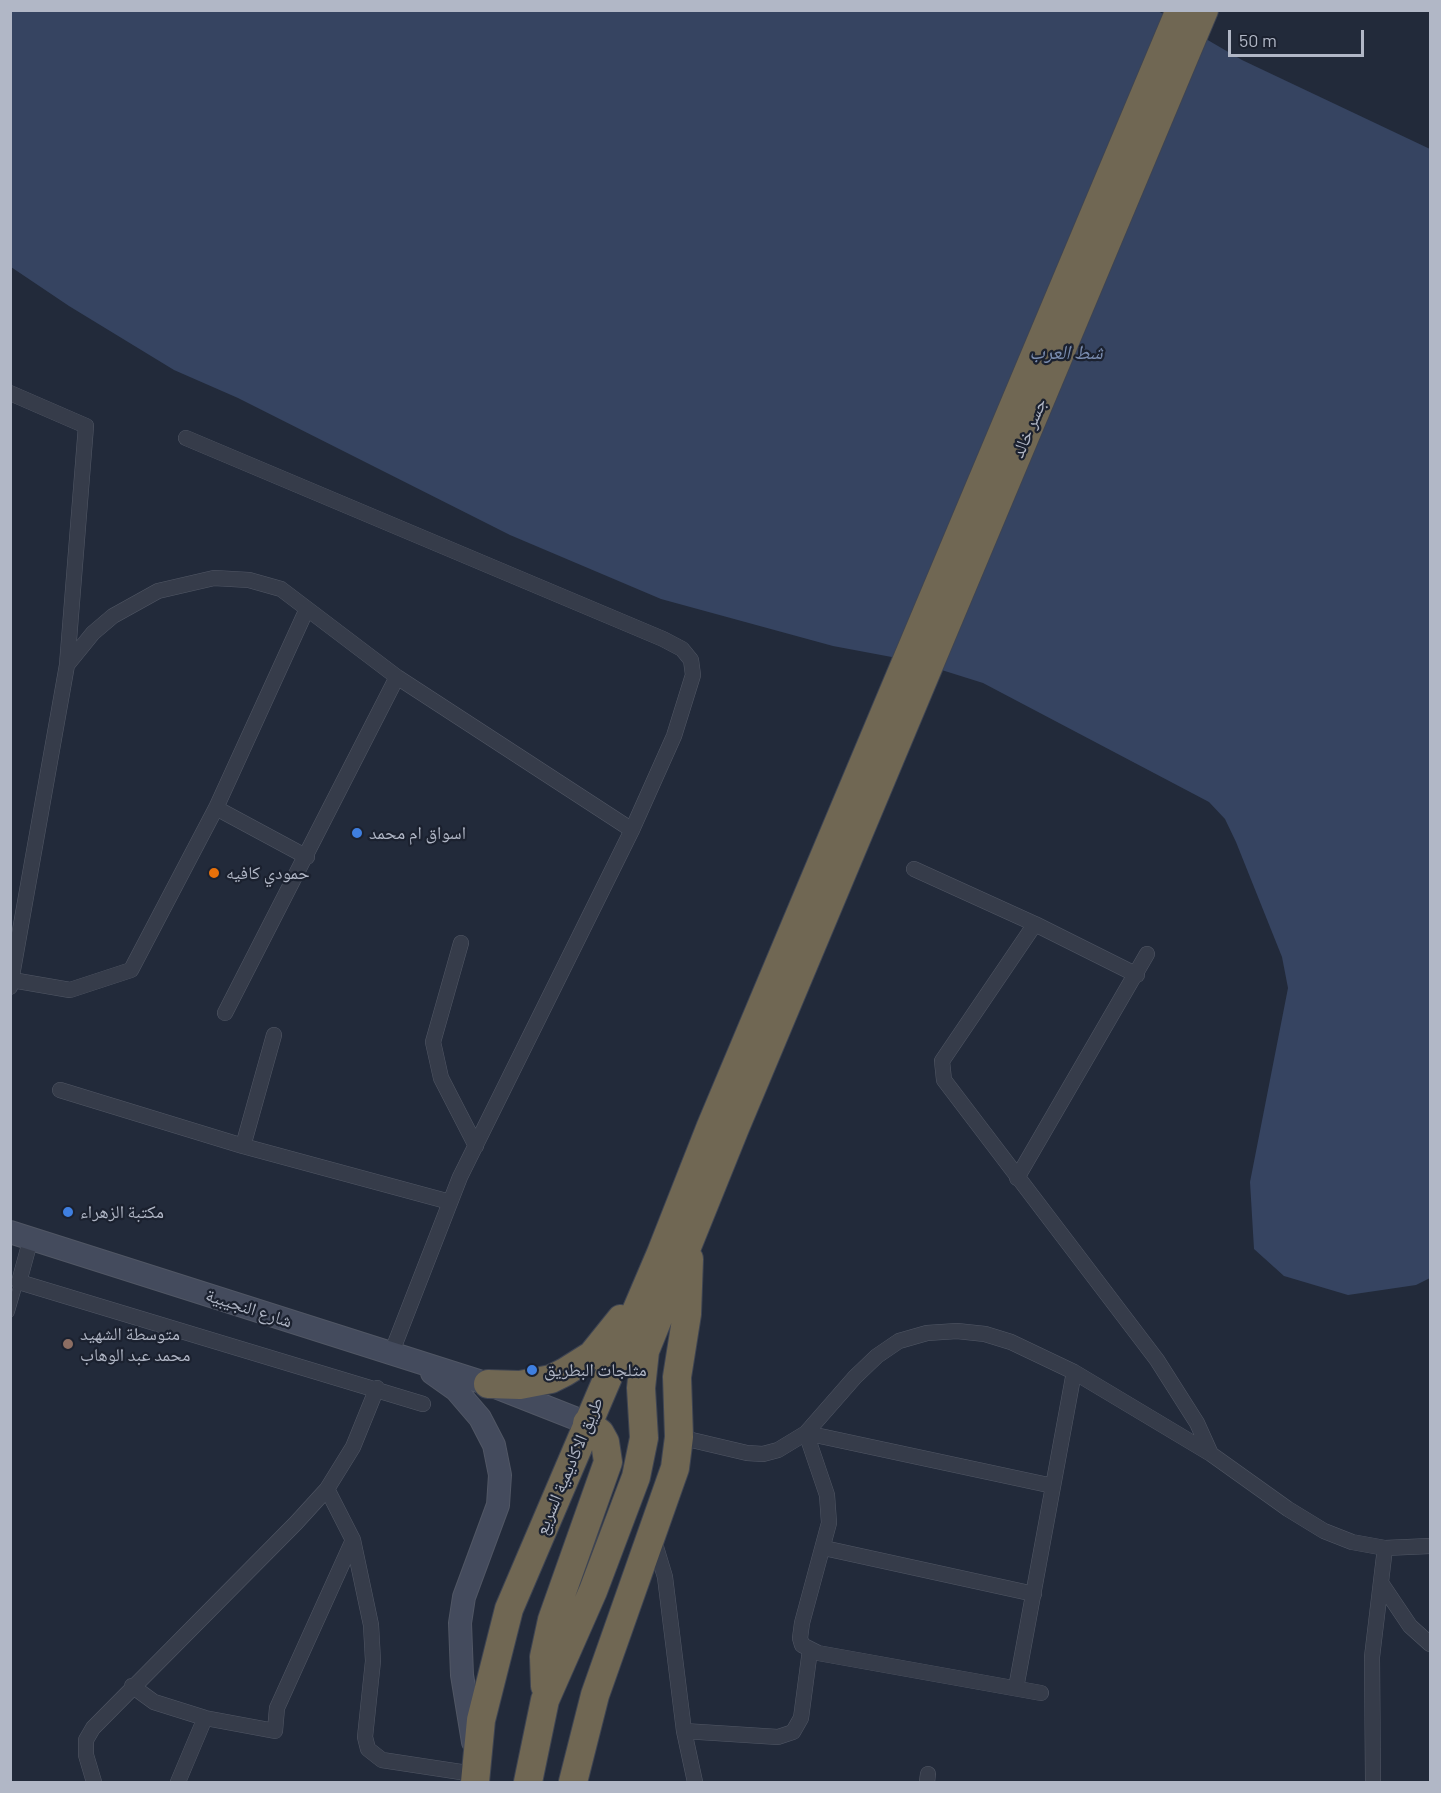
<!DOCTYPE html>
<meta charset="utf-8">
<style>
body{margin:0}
#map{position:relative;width:1441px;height:1793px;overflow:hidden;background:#222a3a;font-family:Barlow,sans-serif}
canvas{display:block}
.frame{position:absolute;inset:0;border:12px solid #b1b7c6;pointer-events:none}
.scale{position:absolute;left:1228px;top:30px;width:136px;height:27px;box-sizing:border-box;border:3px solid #b1b7c6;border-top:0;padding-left:8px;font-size:18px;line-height:21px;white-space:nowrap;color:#b1b7c6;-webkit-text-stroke:4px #1b212f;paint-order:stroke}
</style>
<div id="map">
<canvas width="1441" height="1793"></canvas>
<div class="frame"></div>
<div class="scale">50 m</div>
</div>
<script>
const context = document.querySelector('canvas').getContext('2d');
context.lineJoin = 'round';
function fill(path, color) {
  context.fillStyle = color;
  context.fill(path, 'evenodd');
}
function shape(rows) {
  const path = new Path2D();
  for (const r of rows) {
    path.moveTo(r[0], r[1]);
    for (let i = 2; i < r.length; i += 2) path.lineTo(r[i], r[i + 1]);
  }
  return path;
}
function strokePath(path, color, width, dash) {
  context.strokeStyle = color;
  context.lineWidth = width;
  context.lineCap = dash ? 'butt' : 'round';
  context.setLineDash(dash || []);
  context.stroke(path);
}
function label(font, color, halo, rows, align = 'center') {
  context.font = font + ' Barlow,"Noto Naskh Arabic",sans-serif';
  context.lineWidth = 4.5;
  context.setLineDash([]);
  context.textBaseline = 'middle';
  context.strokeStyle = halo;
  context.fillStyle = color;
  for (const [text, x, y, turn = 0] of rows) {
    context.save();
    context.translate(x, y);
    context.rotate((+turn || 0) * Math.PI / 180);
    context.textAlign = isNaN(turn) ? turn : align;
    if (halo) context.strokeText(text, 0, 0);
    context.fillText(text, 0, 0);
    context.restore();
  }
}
fill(shape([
 [10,11,1158,11,1242,60,1430,149,1430,1278,1416,1285,1348,1295,1284,1276,1254,1249,1250,1182,1288,988,1282,957,1236,842,1225,819,1209,802,983,683,913,661,833,646,661,599,510,535,238,398,174,370,69,306,11,267]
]), '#364461');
const lane = shape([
 [10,1313,19,1282]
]);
const street = shape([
 [10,393,86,426,67,665,10,987],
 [186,438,663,639,682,649,691,660,693,675,674,736,632,830,460,1177,391,1354],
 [67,665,93,633,113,616,158,591,214,578,249,580,281,589,397,677,632,830],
 [216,808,307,857],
 [914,869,1035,924,1137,975],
 [1035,924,942,1061,944,1080,1157,1360,1197,1423,1211,1454],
 [461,943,433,1042,441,1078,476,1146],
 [12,980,70,990,131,970,216,808,306,611],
 [225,1013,397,677],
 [60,1090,243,1146,450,1202],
 [243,1146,274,1035],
 [1017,1178,1147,954],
 [31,1238,19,1282,423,1404],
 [806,1433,827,1495,829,1523,802,1623,800,1638,802,1645,818,1653,1041,1693],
 [806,1433,1053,1486],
 [679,1437,747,1453,763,1454,778,1450,806,1433,855,1377,877,1356,899,1341,927,1333,957,1331,985,1334,1011,1342,1074,1372,1211,1454,1288,1509,1324,1531,1352,1542,1385,1548,1430,1546],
 [327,1489,353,1540,371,1625,373,1661,365,1737,368,1749,382,1760,474,1774],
 [653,1537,665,1577,684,1731,695,1782],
 [824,1548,1034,1594],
 [1381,1583,1410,1626,1430,1644],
 [132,1686,154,1702,205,1718,275,1731,277,1708,353,1540],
 [1016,1688,1074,1372],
 [684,1731,778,1737,793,1732,801,1718,810,1650],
 [94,1782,86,1755,86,1740,93,1728,296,1523,327,1489,353,1447,377,1388],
 [178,1782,205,1718],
 [927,1782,928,1774],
 [1373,1782,1372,1657,1385,1548]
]);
const secondary = shape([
 [10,1232,488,1384,587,1423],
 [432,1373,456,1390,480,1418,494,1445,500,1475,498,1505,464,1597,460,1623,462,1675,473,1742]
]);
const highway = shape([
 [488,1384,520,1385,551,1379,565,1372,592,1355,621,1319],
 [545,1686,544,1657,552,1620,608,1462,605,1442,600,1433,587,1423],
 [475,1782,481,1720,509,1609,661,1253,711,1126,1180,10],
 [528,1782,545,1700,593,1591,636,1477,644,1438,641,1388,645,1351,735,1128,1204,10],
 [573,1782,595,1695,675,1468,679,1437,677,1377,687,1314,689,1259]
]);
strokePath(lane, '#515765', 9);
strokePath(street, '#515765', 16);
strokePath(secondary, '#515765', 24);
strokePath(highway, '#3e4452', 30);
strokePath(lane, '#363c4a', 8);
strokePath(street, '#363c4a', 15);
strokePath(secondary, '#444b5d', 22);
strokePath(highway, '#706753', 28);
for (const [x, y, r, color] of [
 [357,833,6,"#3f7fe0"],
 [214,873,6,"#e8710a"],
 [68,1212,6,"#3f7fe0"],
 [68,1344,6,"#8d6e63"],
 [532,1370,6,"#3f7fe0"]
]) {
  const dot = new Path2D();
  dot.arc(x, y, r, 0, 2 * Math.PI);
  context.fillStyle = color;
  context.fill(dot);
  strokePath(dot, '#1b212f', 2);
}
label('18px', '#b1b7c6', '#1b212f', [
 ["جسر خالد",1029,428,-67],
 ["شارع النجيبية",249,1308,18],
 ["طريق الاكاديمية السريع",569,1466,-67]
]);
label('18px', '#b1b7c6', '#1b212f', [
 ["اسواق ام محمد",369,833],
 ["حمودي كافيه",226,873],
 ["مكتبة الزهراء",80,1212],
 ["متوسطة الشهيد",80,1334],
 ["محمد عبد الوهاب",80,1355],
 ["مثلجات البطريق",544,1370]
], 'left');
label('italic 20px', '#798bae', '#1b212f', [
 ["شط العرب",1066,352]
]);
</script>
